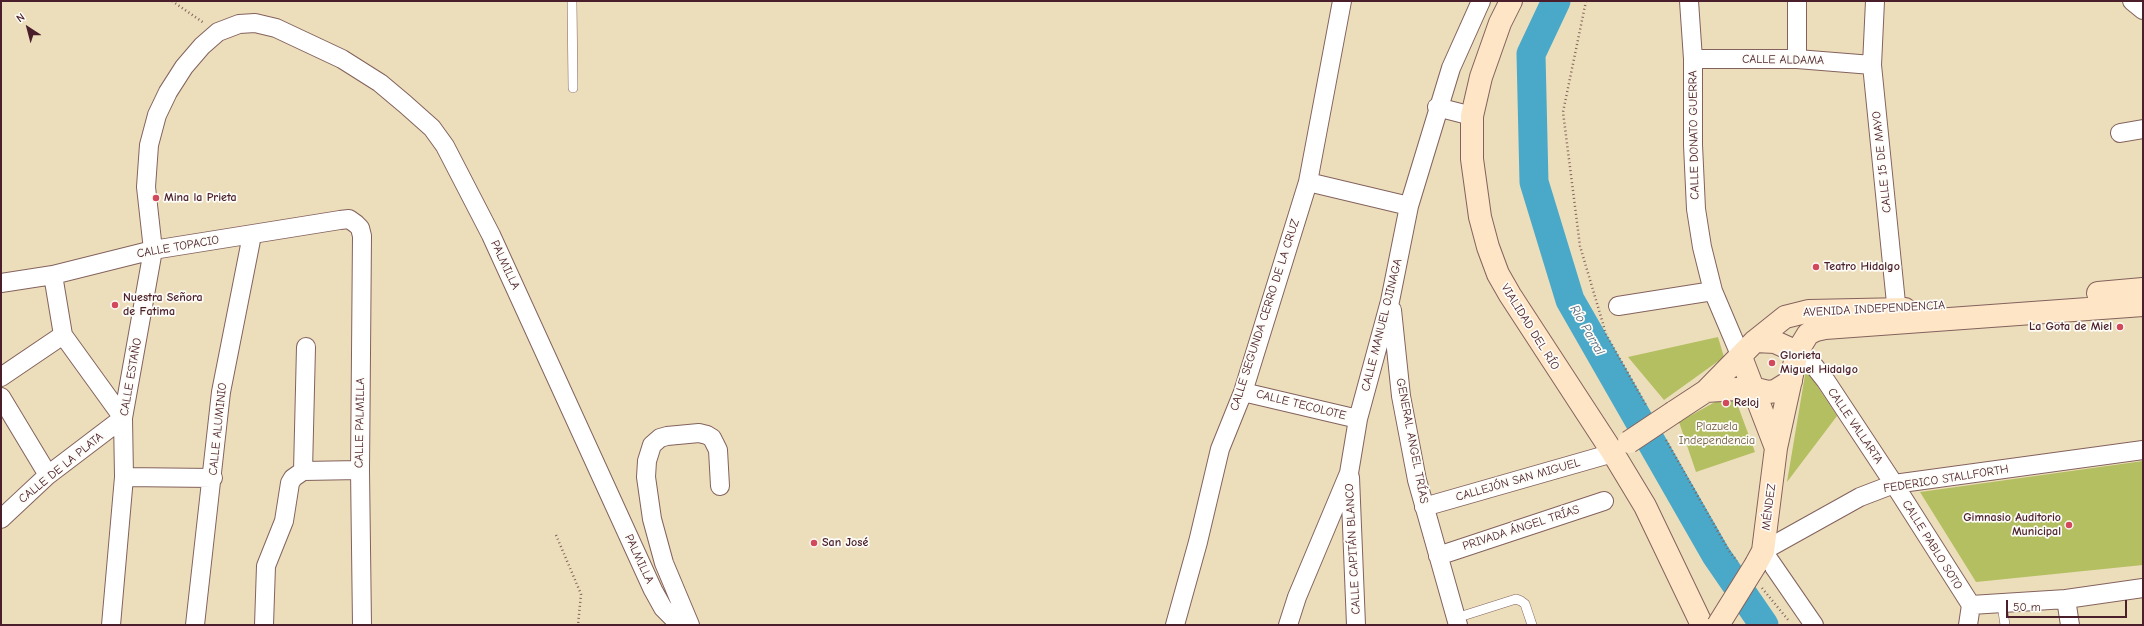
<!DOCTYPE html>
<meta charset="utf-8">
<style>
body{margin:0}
#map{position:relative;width:2144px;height:626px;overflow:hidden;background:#eddebb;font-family:"Comic Neue",sans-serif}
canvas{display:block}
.frame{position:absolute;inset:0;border:2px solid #4a1f2b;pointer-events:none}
.north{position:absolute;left:8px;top:8px;width:40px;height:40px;-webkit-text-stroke:3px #fdfcf7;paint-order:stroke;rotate:324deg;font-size:11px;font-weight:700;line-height:16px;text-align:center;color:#4a1f2b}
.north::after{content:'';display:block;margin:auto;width:14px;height:18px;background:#4a1f2b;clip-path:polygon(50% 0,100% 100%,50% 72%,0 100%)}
.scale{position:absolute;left:2006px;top:600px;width:121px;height:18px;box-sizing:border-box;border:2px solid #4a1f2b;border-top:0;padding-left:5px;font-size:12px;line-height:14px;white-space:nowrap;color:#4a1f2b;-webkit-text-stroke:3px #fdfcf7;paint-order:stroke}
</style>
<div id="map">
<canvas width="2144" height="626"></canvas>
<div class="frame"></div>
<div class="north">N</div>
<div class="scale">50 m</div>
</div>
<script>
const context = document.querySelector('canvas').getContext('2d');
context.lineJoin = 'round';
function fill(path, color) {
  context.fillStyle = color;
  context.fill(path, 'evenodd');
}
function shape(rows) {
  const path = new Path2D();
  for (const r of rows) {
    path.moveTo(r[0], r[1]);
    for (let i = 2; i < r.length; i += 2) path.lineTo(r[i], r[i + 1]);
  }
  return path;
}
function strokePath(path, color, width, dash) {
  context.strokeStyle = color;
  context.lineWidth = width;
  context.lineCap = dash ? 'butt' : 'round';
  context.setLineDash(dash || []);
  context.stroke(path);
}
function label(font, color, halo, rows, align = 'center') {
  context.font = font + ' "Comic Neue",sans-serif';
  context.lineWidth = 3.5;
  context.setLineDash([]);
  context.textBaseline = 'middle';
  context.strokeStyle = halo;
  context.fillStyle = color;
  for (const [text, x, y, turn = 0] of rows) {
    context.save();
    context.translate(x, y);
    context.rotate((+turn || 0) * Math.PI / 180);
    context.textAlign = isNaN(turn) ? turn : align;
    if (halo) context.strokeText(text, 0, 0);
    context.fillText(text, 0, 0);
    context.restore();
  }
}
fill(shape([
 [1718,337,1724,357,1664,400,1628,357],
 [1806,369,1837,416,1787,482],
 [1724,397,1735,398,1755,452,1696,472,1679,422],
 [2143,461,2143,565,1976,582,1920,492]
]), '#b3bf61');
strokePath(shape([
 [1556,1,1531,54,1534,182,1570,300,1716,555,1764,625]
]), '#4aa9c9', 29);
const lane = shape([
 [572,1,573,88],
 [2002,605,2005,625],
 [1456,618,1516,599,1521,601,1525,604,1532,625]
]);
const street = shape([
 [1689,1,1693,59,1693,145,1696,209,1702,247,1713,291,1741,357],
 [1797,1,1797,59],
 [1875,1,1872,65,1898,323],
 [2132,1,2143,10],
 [1693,59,1797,59,1872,65],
 [1437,107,1472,116],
 [2120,133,2143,129],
 [1308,182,1409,206],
 [53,275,63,335,123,418],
 [1,283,53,275,153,250,340,220,349,219,356,224,360,228,362,236,360,470,362,625],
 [1618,306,1713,291],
 [1392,310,1401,396,1417,480,1458,625],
 [1797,352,1811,362,1826,381,1894,484,1971,605],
 [1,377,63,335],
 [1243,392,1358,419],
 [1,397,48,475],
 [303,471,306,347],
 [124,477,213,478],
 [1350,477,1356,625],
 [1424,507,1613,453],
 [1,519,48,475,123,418],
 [1438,556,1604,501],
 [2066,599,2070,625],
 [1971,605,2066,599,2143,588],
 [111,625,124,477,123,418,153,250,146,187,149,145,157,115,168,92,184,67,202,46,218,32,239,24,255,23,276,28,342,59,380,83,405,104,432,128,445,146,491,235,653,590,663,608,680,625],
 [195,625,221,392,252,235],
 [264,625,266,566,284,521,290,483,293,478,303,471,360,470],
 [690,625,664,563,652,519,646,477,647,461,652,445,660,438,667,436,699,433,707,435,712,438,718,450,720,486],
 [1175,625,1198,542,1220,449,1243,392,1308,182,1342,1],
 [1288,625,1297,597,1349,473,1358,419,1390,301,1409,206,1451,68,1481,1],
 [1814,625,1763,551,1860,497,1894,484,2143,450],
 [1968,625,1971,605]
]);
const secondary = shape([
 [1511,1,1500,23,1481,77,1472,116,1472,159,1480,217,1488,247,1498,274,1510,295,1613,453,1645,506,1702,625],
 [2098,293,2143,289],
 [1755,341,1775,342,1797,352],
 [1741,357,1776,448],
 [1706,391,1752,388,1768,392,1775,391,1791,381],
 [1674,412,1706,391,1755,341,1785,317,1809,311,1905,309],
 [1756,564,1763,551,1776,448,1797,352,1808,334,1816,330,1825,328,2143,305]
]);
strokePath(lane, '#83625d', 10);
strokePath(street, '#83625d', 20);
strokePath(secondary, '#83625d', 24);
strokePath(shape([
 [172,1,204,23],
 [1586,1,1563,112,1580,246,1606,334,1647,407],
 [1666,440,1729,551,1737,561],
 [556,535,581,594,578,625],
 [1762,588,1789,621]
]), '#83625d', 2.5, [1, 3]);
strokePath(lane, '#fff', 9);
strokePath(street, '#fff', 18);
strokePath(secondary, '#fee5c5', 22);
const secondaryBridge = shape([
 [1629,442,1674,412],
 [1718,625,1756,564]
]);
strokePath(secondaryBridge, '#83625d', 24, []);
strokePath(secondaryBridge, '#fee5c5', 22);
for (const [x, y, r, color] of [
 [156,198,4,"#d1495b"],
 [1816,267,4,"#d1495b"],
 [115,305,4,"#d1495b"],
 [2120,327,4,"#d1495b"],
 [1772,363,4,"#d1495b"],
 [1726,403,4,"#d1495b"],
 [2069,525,4,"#d1495b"],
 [814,543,4,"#d1495b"]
]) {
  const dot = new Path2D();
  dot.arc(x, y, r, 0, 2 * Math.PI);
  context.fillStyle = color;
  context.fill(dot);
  strokePath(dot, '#fdfcf7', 1.5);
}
label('12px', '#4a1f2b', '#fdfcf7', [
 ["CALLE ALDAMA",1783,60,1],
 ["CALLE DONATO GUERRA",1694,135,-91],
 ["CALLE 15 DE MAYO",1882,162,-96],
 ["CALLE TOPACIO",178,247,-10],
 ["PALMILLA",505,265,65],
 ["AVENIDA INDEPENDENCIA",1874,309,-3],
 ["CALLE SEGUNDA CERRO DE LA CRUZ",1265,315,-72],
 ["CALLE MANUEL OJINAGA",1382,325,-76],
 ["VIALIDAD DEL RÍO",1530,327,58],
 ["CALLE ESTAÑO",131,377,-80],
 ["CALLE TECOLOTE",1301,405,14],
 ["CALLE PALMILLA",360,423,-89],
 ["CALLE VALLARTA",1855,426,56],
 ["CALLE ALUMINIO",218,429,-84],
 ["GENERAL ANGEL TRÍAS",1412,441,79],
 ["CALLE DE LA PLATA",61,468,-39],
 ["FEDERICO STALLFORTH",1946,479,-9],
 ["CALLEJÓN SAN MIGUEL",1518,480,-16],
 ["MÉNDEZ",1769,507,-83],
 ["PRIVADA ÁNGEL TRÍAS",1521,528,-18],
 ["CALLE PABLO SOTO",1932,545,58],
 ["CALLE CAPITÁN BLANCO",1353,549,-93],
 ["PALMILLA",639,559,65]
]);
label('bold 12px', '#4a1f2b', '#fdfcf7', [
 ["Mina la Prieta",164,198],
 ["Teatro Hidalgo",1824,267],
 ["Nuestra Señora",123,298],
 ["de Fatima",123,312],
 ["La Gota de Miel",2112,327,"right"],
 ["Glorieta",1780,356],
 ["Miguel Hidalgo",1780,370],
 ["Reloj",1734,403],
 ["Gimnasio Auditorio",2061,518,"right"],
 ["Municipal",2061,532,"right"],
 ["San José",822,543]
], 'left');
label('12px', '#6f573e', '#fdfcf7', [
 ["Plazuela",1717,427],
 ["Independencia",1717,441]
]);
label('italic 13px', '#4a5d72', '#fdfcf7', [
 ["Río Parral",1587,330,60]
]);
</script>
